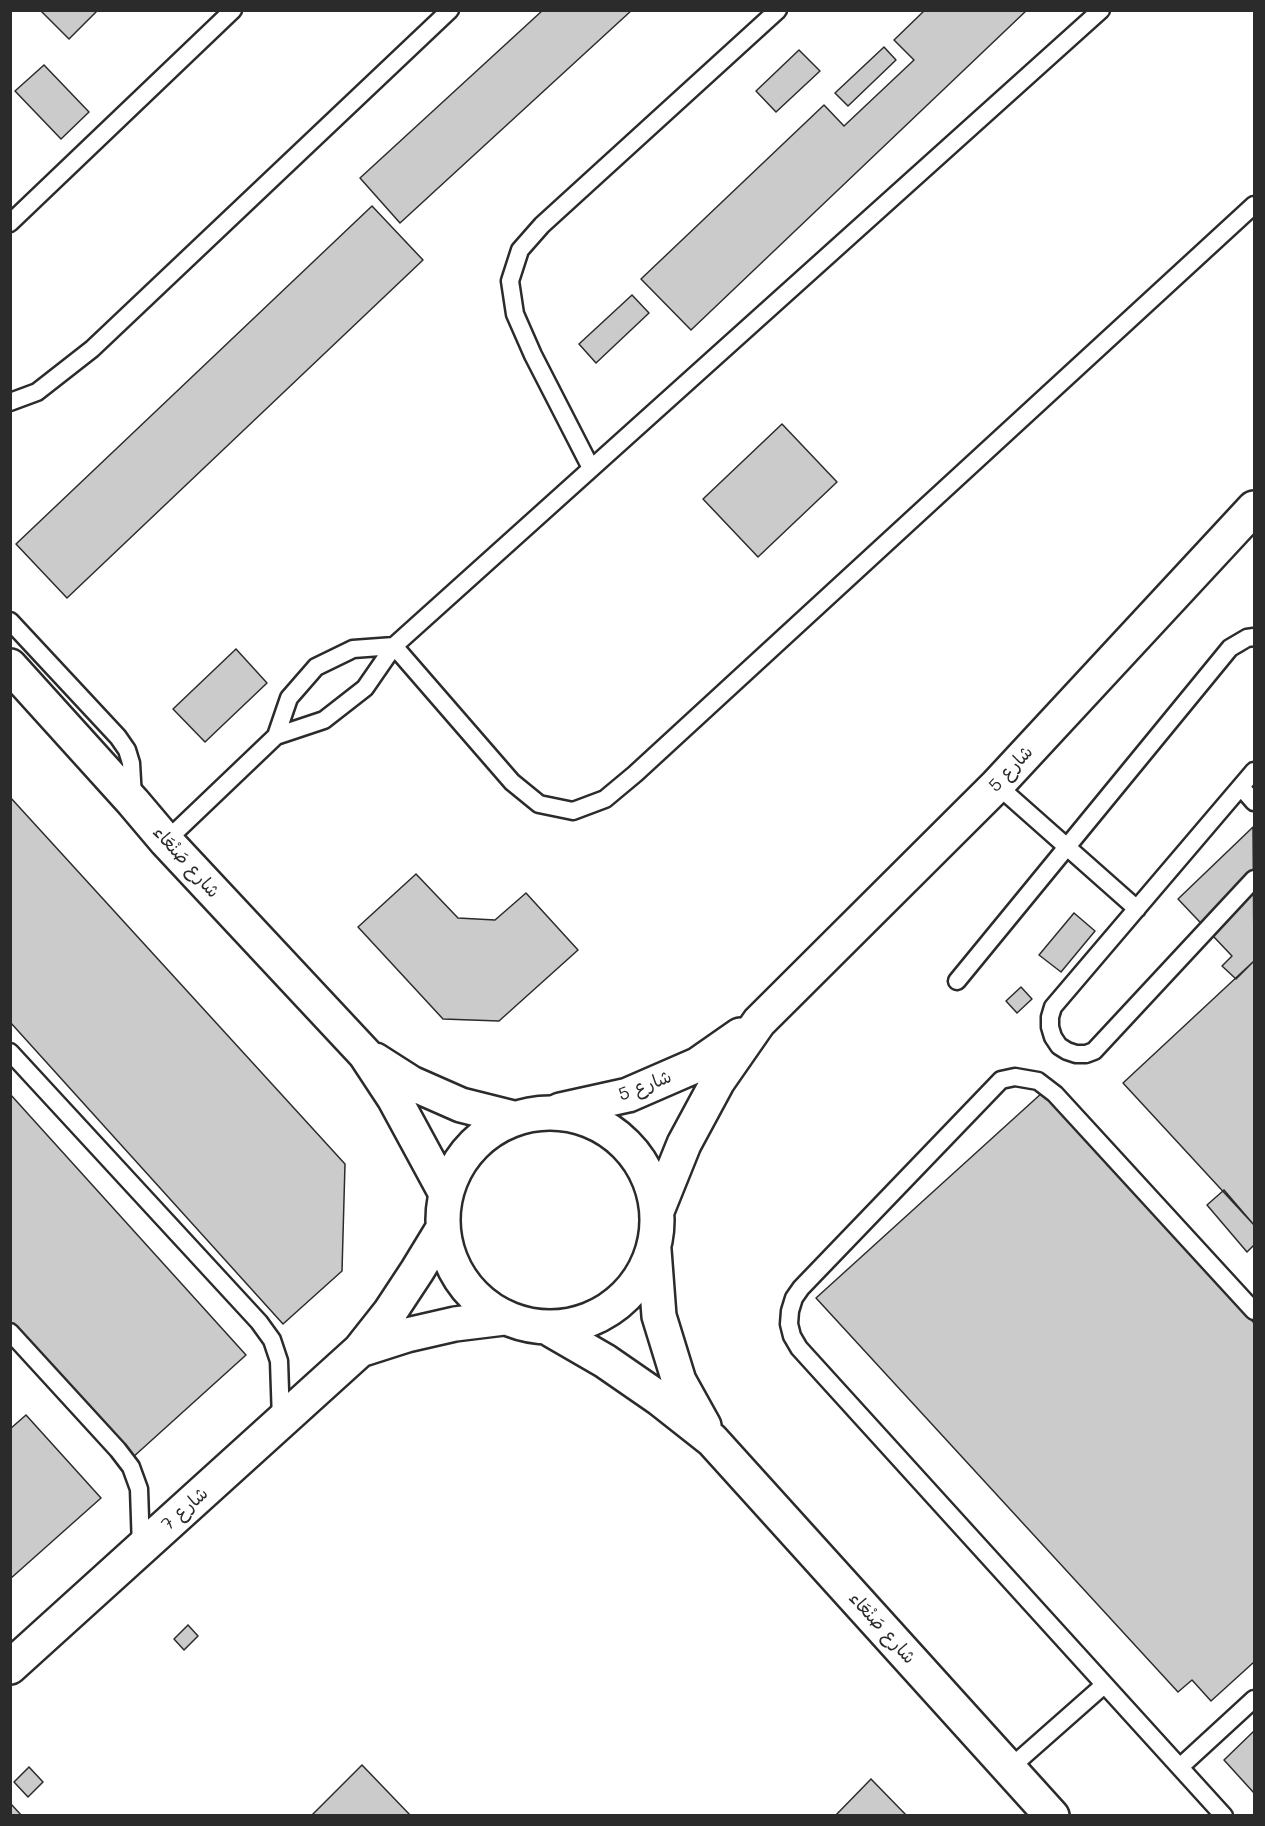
<!DOCTYPE html>
<meta charset="utf-8">
<style>
body{margin:0}
#map{position:relative;width:1265px;height:1826px;overflow:hidden;background:#fff;font-family:Mali,sans-serif}
canvas{display:block}
.frame{position:absolute;inset:0;border:12px solid #2b2b2b;pointer-events:none}
</style>
<div id="map">
<canvas width="1265" height="1826"></canvas>
<div class="frame"></div>
</div>
<script>
const context = document.querySelector('canvas').getContext('2d');
context.lineJoin = 'round';
function fill(path, color) {
  context.fillStyle = color;
  context.fill(path, 'evenodd');
}
function shape(rows) {
  const path = new Path2D();
  for (const r of rows) {
    if (r.length === 3) {
      path.moveTo(r[0] + r[2], r[1]);
      path.arc(r[0], r[1], r[2], 0, 2 * Math.PI);
      continue;
    }
    path.moveTo(r[0], r[1]);
    for (let i = 2; i < r.length; i += 2) path.lineTo(r[i], r[i + 1]);
  }
  return path;
}
function strokePath(path, color, width, dash) {
  context.strokeStyle = color;
  context.lineWidth = width;
  context.lineCap = dash ? 'butt' : 'round';
  context.setLineDash(dash || []);
  context.stroke(path);
}
function label(font, color, halo, rows, align = 'center') {
  context.font = font + ' Mali,"Playpen Sans Arabic",sans-serif';
  context.lineWidth = 4.5;
  context.setLineDash([]);
  context.textBaseline = 'middle';
  context.strokeStyle = halo;
  context.fillStyle = color;
  for (const [text, x, y, turn = 0] of rows) {
    context.save();
    context.translate(x, y);
    context.rotate((+turn || 0) * Math.PI / 180);
    context.textAlign = isNaN(turn) ? turn : align;
    if (halo) context.strokeText(text, 0, 0);
    context.fillText(text, 0, 0);
    context.restore();
  }
}
const building = shape([
 [40,10,98,10,69,39,40,10],
 [543,10,632,10,400,223,360,178,543,10],
 [925,10,1027,10,691,330,641,279,824,105,844,126,914,60,894,40,925,10],
 [884,47,896,60,848,106,835,93,884,47],
 [799,50,820,71,776,112,756,91,799,50],
 [44,65,89,112,61,139,15,91,44,65],
 [372,206,423,260,67,598,16,544,372,206],
 [632,295,649,313,596,363,579,344,632,295],
 [782,424,837,482,758,557,703,499,782,424],
 [236,649,267,683,205,742,173,709,236,649],
 [10,797,345,1164,342,1271,283,1324,10,1022,10,797],
 [1253,827,1254,961,1236,979,1222,966,1232,956,1178,899,1253,827],
 [416,874,458,918,495,920,526,893,578,950,499,1021,443,1019,358,927,416,874],
 [1074,913,1095,931,1061,972,1039,955,1074,913],
 [1254,961,1254,1225,1123,1083,1254,961],
 [1021,987,1032,999,1017,1013,1006,1001,1021,987],
 [1043,1092,1254,1323,1254,1662,1211,1701,1192,1680,1178,1692,816,1298,1043,1092],
 [10,1094,246,1355,132,1458,10,1324,10,1094],
 [1224,1190,1254,1225,1254,1245,1247,1252,1207,1205,1224,1190],
 [26,1415,101,1498,10,1579,10,1429,26,1415],
 [188,1625,198,1636,184,1650,174,1639,188,1625],
 [1254,1731,1254,1793,1224,1760,1254,1731],
 [362,1765,411,1816,311,1816,362,1765],
 [29,1767,43,1782,28,1797,14,1782,29,1767],
 [871,1779,907,1816,835,1816,871,1779],
 [10,1804,11,1804,22,1816,10,1816,10,1804]
]);
fill(building, '#cbcbcb');
strokePath(building, '#2b2b2b', 1.5);
const service = shape([
 [10,223,233,10],
 [10,402,37,392,92,349,450,10],
 [591,468,533,355,515,314,510,281,520,250,542,225,778,10],
 [10,621,118,737,127,750,131,763,133,798],
 [394,646,512,782,539,804,573,811,605,799,635,774,1254,205],
 [276,736,289,698,316,667,353,649,394,646],
 [1254,771,1053,1007,1050,1017,1050,1027,1053,1037,1059,1046,1067,1051,1076,1054,1086,1054,1094,1051,1254,879],
 [997,785,1137,909],
 [1241,787,1254,802],
 [166,841,276,736,324,720,365,688,394,646,1101,10],
 [957,981,1230,648,1247,638,1254,637],
 [10,1052,259,1322,272,1340,279,1361,281,1420],
 [10,1332,118,1450,131,1467,139,1489,141,1548],
 [1180,1767,1254,1699],
 [1010,1768,1104,1685],
 [1224,1816,799,1348,792,1336,789,1324,790,1311,794,1298,801,1288,1001,1080,1015,1077,1038,1081,1055,1094,1254,1311]
]);
const tertiary = shape([
 [10,666,133,802,166,841,365,1054,394,1098,445,1192],
 [375,1060,411,1083,461,1105,513,1118],
 [560,1110,628,1095,697,1065,740,1035],
 [550,1220,107],
 [657,1211,684,1144,718,1081,759,1022,997,785,1254,508],
 [654,1250,659,1316,679,1381,704,1426],
 [548,1328,605,1361,660,1399,712,1440,1052,1816],
 [360,1350,407,1335,455,1324,504,1318],
 [10,1667,360,1350,390,1312,417,1271,442,1230]
]);
strokePath(service, '#2b2b2b', 21);
strokePath(tertiary, '#2b2b2b', 38);
strokePath(service, '#fff', 16);
strokePath(tertiary, '#fff', 33);
label('18px', '#2b2b2b', '#fff', [
 ["شارع 5",1011,769,-47],
 ["شارع صَنْعَاء",186,862,48],
 ["شارع 5",645,1086,-21],
 ["شارع 7",185,1509,-42],
 ["شارع صَنْعَاء",882,1628,48]
]);
</script>
